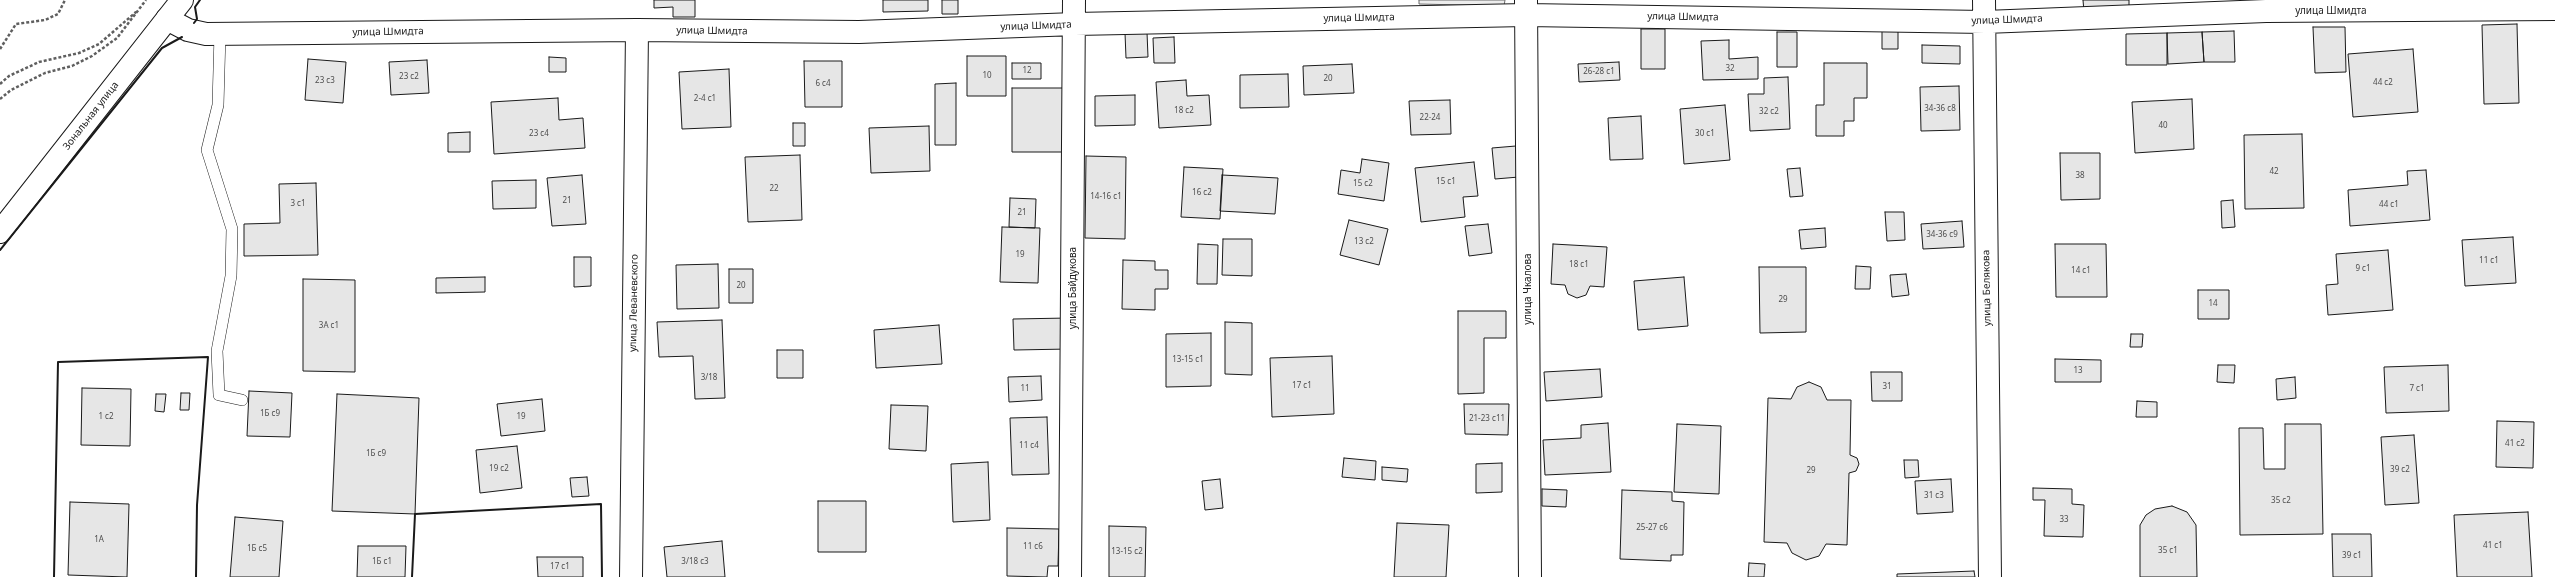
<!DOCTYPE html>
<meta charset="utf-8">
<style>
body{margin:0}
canvas{display:block;background:#fff}
</style>
<canvas width="2555" height="577"></canvas>
<script>
const context = document.querySelector('canvas').getContext('2d');
context.lineJoin = 'round';
function fill(path, color) {
  context.fillStyle = color;
  context.fill(path, 'evenodd');
}
function shape(rows) {
  const path = new Path2D();
  for (const r of rows) {
    path.moveTo(r[0], r[1]);
    for (let i = 2; i < r.length; i += 2) path.lineTo(r[i], r[i + 1]);
  }
  return path;
}
function strokePath(path, color, width, dash) {
  context.strokeStyle = color;
  context.lineWidth = width;
  context.lineCap = dash ? 'butt' : 'round';
  context.setLineDash(dash || []);
  context.stroke(path);
}
function label(font, color, halo, rows, align = 'center') {
  context.font = font + ' "Noto Sans",sans-serif';
  context.lineWidth = 3;
  context.setLineDash([]);
  context.textBaseline = 'middle';
  context.strokeStyle = halo;
  context.fillStyle = color;
  for (const [text, x, y, turn = 0] of rows) {
    context.save();
    context.translate(x, y);
    context.rotate((+turn || 0) * Math.PI / 180);
    context.textAlign = isNaN(turn) ? turn : align;
    if (halo) context.strokeText(text, 0, 0);
    context.fillText(text, 0, 0);
    context.restore();
  }
}
const built = shape([
 [1419,0,1505,0,1504,6,1419,4,1419,0]
]);
fill(built, '#ededed');
strokePath(built, '#6a6a6a', 1);
const building = shape([
 [654,0,695,0,695,17,673,17,673,7,654,8,654,0],
 [883,0,928,0,928,11,883,12,883,0],
 [942,0,958,0,958,14,942,14,942,0],
 [2083,0,2129,0,2129,9,2084,12,2083,0],
 [1882,24,1898,24,1898,49,1882,49,1882,24],
 [2517,24,2519,103,2484,104,2482,25,2517,24],
 [2313,27,2345,27,2346,72,2315,73,2313,27],
 [1641,29,1665,29,1665,69,1641,69,1641,29],
 [2234,31,2235,62,2204,62,2202,32,2234,31],
 [1147,32,1148,57,1126,58,1125,33,1147,32],
 [1777,32,1797,32,1797,67,1777,67,1777,32],
 [2202,32,2204,62,2168,64,2167,33,2202,32],
 [2167,33,2167,65,2126,65,2126,34,2167,33],
 [1174,37,1175,63,1154,63,1153,38,1174,37],
 [1729,40,1729,59,1758,57,1758,79,1703,80,1701,41,1729,40],
 [1922,45,1960,46,1960,64,1922,63,1922,45],
 [2413,49,2418,112,2353,117,2348,54,2413,49],
 [967,56,1006,56,1006,96,967,96,967,56],
 [549,57,566,58,566,72,549,72,549,57],
 [308,59,346,62,343,103,305,100,308,59],
 [427,60,429,93,391,95,389,62,427,60],
 [804,61,842,61,842,107,805,107,804,61],
 [1619,62,1620,80,1579,82,1578,64,1619,62],
 [1012,63,1041,63,1041,79,1012,79,1012,63],
 [1824,63,1867,63,1867,98,1854,98,1854,121,1844,121,1844,136,1816,136,1816,105,1824,105,1824,63],
 [1352,64,1354,93,1304,95,1303,66,1352,64],
 [729,69,731,127,682,129,679,72,729,69],
 [1288,74,1289,107,1240,108,1240,75,1288,74],
 [1788,77,1790,129,1750,131,1748,94,1764,94,1764,78,1788,77],
 [1186,80,1187,96,1209,95,1211,125,1159,128,1156,82,1186,80],
 [956,83,956,145,935,145,935,84,956,83],
 [1959,86,1960,130,1921,131,1920,87,1959,86],
 [1012,88,1066,88,1066,152,1012,152,1012,88],
 [1135,95,1135,125,1095,126,1095,96,1135,95],
 [558,98,559,120,583,118,585,148,494,154,491,102,558,98],
 [2192,99,2194,149,2135,153,2132,102,2192,99],
 [1450,100,1451,134,1411,135,1409,101,1450,100],
 [1725,105,1730,160,1684,164,1680,109,1725,105],
 [1641,116,1643,159,1610,160,1608,118,1641,116],
 [793,123,805,123,805,146,793,146,793,123],
 [929,126,930,171,871,173,869,128,929,126],
 [470,132,470,152,448,152,448,133,470,132],
 [2302,134,2304,208,2245,209,2244,135,2302,134],
 [1516,146,1519,177,1495,179,1492,148,1516,146],
 [2060,153,2100,153,2100,199,2061,200,2060,153],
 [800,155,802,220,748,222,745,157,800,155],
 [1086,156,1126,157,1125,239,1085,238,1086,156],
 [1362,159,1389,163,1384,201,1338,194,1341,170,1360,173,1362,159],
 [1474,162,1478,196,1463,197,1465,217,1421,222,1415,168,1474,162],
 [1184,167,1223,169,1220,219,1181,217,1184,167],
 [1800,168,1803,196,1790,197,1787,169,1800,168],
 [2426,170,2430,220,2350,226,2348,190,2408,185,2407,171,2426,170],
 [582,175,586,224,552,226,547,178,582,175],
 [1222,175,1278,178,1275,214,1220,211,1222,175],
 [536,180,536,208,493,209,492,181,536,180],
 [316,183,318,255,244,256,244,224,280,223,279,184,316,183],
 [1010,198,1036,199,1035,228,1009,227,1010,198],
 [2233,200,2235,227,2222,228,2221,201,2233,200],
 [1885,212,1904,212,1905,240,1887,241,1885,212],
 [1349,220,1388,229,1379,265,1340,255,1349,220],
 [1962,221,1964,247,1923,249,1921,224,1962,221],
 [1488,224,1492,253,1469,256,1465,226,1488,224],
 [1002,227,1040,228,1038,283,1000,282,1002,227],
 [1825,228,1826,247,1801,249,1799,230,1825,228],
 [2513,237,2516,283,2465,286,2462,240,2513,237],
 [1223,239,1252,239,1252,276,1222,275,1223,239],
 [1198,244,1218,245,1217,284,1197,284,1198,244],
 [1553,244,1607,247,1604,287,1590,286,1586,295,1577,298,1568,294,1565,285,1551,284,1553,244],
 [2055,244,2106,244,2107,297,2056,297,2055,244],
 [2388,250,2393,310,2328,315,2326,285,2338,284,2336,254,2388,250],
 [574,257,591,257,591,286,574,287,574,257],
 [1123,260,1155,261,1155,270,1168,270,1168,289,1155,289,1155,310,1122,309,1123,260],
 [718,264,719,308,677,309,676,265,718,264],
 [1856,266,1871,267,1870,289,1855,289,1856,266],
 [1759,267,1806,267,1806,332,1760,333,1759,267],
 [729,269,753,269,753,303,729,303,729,269],
 [1906,274,1909,295,1892,297,1890,275,1906,274],
 [485,277,485,292,436,293,436,278,485,277],
 [1684,277,1688,326,1638,330,1634,281,1684,277],
 [303,279,355,280,355,372,303,371,303,279],
 [2198,290,2229,290,2229,319,2198,319,2198,290],
 [1458,311,1506,311,1506,338,1484,338,1484,393,1458,394,1458,311],
 [1069,318,1070,349,1014,350,1013,319,1069,318],
 [722,320,725,398,695,399,693,356,659,357,657,322,722,320],
 [1225,322,1252,323,1252,375,1225,374,1225,322],
 [939,325,942,364,876,368,874,330,939,325],
 [1211,333,1211,386,1166,387,1166,334,1211,333],
 [2131,334,2143,334,2142,347,2130,347,2131,334],
 [777,350,803,350,803,378,777,378,777,350],
 [1332,356,1334,414,1272,417,1270,358,1332,356],
 [2055,359,2101,360,2101,382,2055,382,2055,359],
 [2218,365,2235,365,2234,383,2217,382,2218,365],
 [2448,365,2449,411,2386,413,2384,367,2448,365],
 [1600,369,1602,397,1546,401,1544,372,1600,369],
 [1871,372,1902,372,1902,401,1872,401,1871,372],
 [1041,376,1042,400,1009,402,1008,377,1041,376],
 [2295,377,2296,398,2277,400,2276,379,2295,377],
 [1809,382,1821,387,1827,400,1851,400,1850,455,1857,458,1859,464,1856,471,1849,473,1847,545,1826,544,1819,556,1806,560,1792,553,1787,543,1764,542,1768,398,1791,399,1797,387,1809,382],
 [82,388,131,389,130,446,81,445,82,388],
 [249,391,292,393,290,437,247,436,249,391],
 [181,393,190,393,189,410,180,410,181,393],
 [156,394,166,394,164,412,155,411,156,394],
 [337,394,419,398,415,514,332,511,337,394],
 [542,399,545,431,501,436,497,404,542,399],
 [2137,401,2157,402,2157,417,2136,417,2137,401],
 [1464,404,1509,404,1508,435,1465,434,1464,404],
 [891,405,928,406,926,451,889,449,891,405],
 [1047,417,1049,474,1012,475,1010,418,1047,417],
 [2497,421,2534,422,2533,468,2496,467,2497,421],
 [1608,423,1611,472,1545,475,1543,440,1581,438,1581,425,1608,423],
 [1677,424,1721,426,1719,494,1674,492,1677,424],
 [2285,424,2321,424,2323,534,2240,535,2239,428,2263,428,2264,469,2285,469,2285,424],
 [2414,435,2419,503,2385,505,2381,437,2414,435],
 [517,446,522,488,480,493,476,450,517,446],
 [1344,458,1376,461,1375,480,1342,477,1344,458],
 [1904,460,1918,460,1919,477,1905,478,1904,460],
 [988,462,990,520,953,522,951,464,988,462],
 [1502,463,1502,492,1476,493,1476,464,1502,463],
 [1382,467,1408,469,1407,482,1382,480,1382,467],
 [587,477,589,496,572,497,570,478,587,477],
 [1220,479,1223,508,1205,510,1202,481,1220,479],
 [1951,479,1953,512,1917,514,1915,481,1951,479],
 [2033,488,2072,489,2072,504,2084,505,2083,537,2044,536,2045,500,2033,500,2033,488],
 [1542,489,1567,490,1566,507,1542,506,1542,489],
 [1622,490,1672,492,1672,501,1684,502,1683,555,1671,555,1671,561,1620,559,1622,490],
 [818,501,866,501,866,552,818,552,818,501],
 [70,502,129,504,127,577,68,575,70,502],
 [2172,506,2187,512,2196,525,2197,577,2140,577,2140,525,2146,515,2155,509,2172,506],
 [2528,512,2532,577,2457,577,2454,515,2528,512],
 [235,517,283,521,279,577,230,577,235,517],
 [1397,523,1449,525,1446,577,1394,577,1397,523],
 [1109,526,1146,527,1145,577,1109,577,1109,526],
 [1007,528,1059,529,1058,566,1048,566,1047,577,1007,576,1007,528],
 [2332,534,2371,534,2372,577,2333,577,2332,534],
 [722,541,725,577,667,577,664,547,722,541],
 [358,546,406,546,405,577,357,577,358,546],
 [537,557,583,557,583,577,538,577,537,557],
 [1749,563,1765,564,1764,577,1748,577,1749,563],
 [1974,571,1975,577,1897,577,1897,574,1974,571]
]);
fill(building, '#e6e6e6');
strokePath(building, '#1a1a1a', 1);
const lane = shape([
 [220,34,218,105,207,150,232,229,231,276,217,351,219,395,242,400]
]);
const street = shape([
 [1984,0,1990,577],
 [1526,1,1530,577],
 [167,19,188,30,206,34,637,30,859,32,1075,24,1526,15,1985,22,2266,11,2555,9],
 [631,577,637,30],
 [1070,577,1074,0]
]);
const secondary = shape([
 [0,232,182,0]
]);
strokePath(lane, '#1a1a1a', 12);
strokePath(street, '#1a1a1a', 24);
strokePath(secondary, '#1a1a1a', 24);
strokePath(shape([
 [0,49,16,24,45,20,58,14,65,0],
 [0,84,9,76,39,62,79,53,99,44,136,12],
 [0,99,11,90,45,73,72,66,92,56,117,38,146,0]
]), '#5f5f5f', 2.5, [3, 2]);
strokePath(lane, '#fff', 11);
strokePath(street, '#fff', 22);
strokePath(secondary, '#fff', 22);
strokePath(shape([
 [194,23,197,19,195,7,200,0],
 [0,250,162,48,182,37],
 [54,577,58,362,208,357,197,505,196,577],
 [412,577,415,514,601,504,602,577]
]), '#1a1a1a', 2);
label('8px', '#4d4d4d', null, [
 ["32",1730,69],
 ["12",1027,71],
 ["26-28 с1",1599,72],
 ["10",987,76],
 ["23 с2",409,77],
 ["20",1328,79],
 ["23 с3",325,81],
 ["44 с2",2383,83],
 ["6 с4",823,84],
 ["2-4 с1",705,99],
 ["34-36 с8",1940,109],
 ["18 с2",1184,111],
 ["32 с2",1769,112],
 ["22-24",1430,118],
 ["40",2163,126],
 ["23 с4",539,134],
 ["30 с1",1705,134],
 ["42",2274,172],
 ["38",2080,176],
 ["15 с1",1446,182],
 ["15 с2",1363,184],
 ["22",774,189],
 ["16 с2",1202,193],
 ["14-16 с1",1106,197],
 ["21",567,201],
 ["3 с1",298,204],
 ["44 с1",2389,205],
 ["21",1022,213],
 ["34-36 с9",1942,235],
 ["13 с2",1364,242],
 ["19",1020,255],
 ["11 с1",2489,261],
 ["18 с1",1579,265],
 ["9 с1",2363,269],
 ["14 с1",2081,271],
 ["20",741,286],
 ["29",1783,300],
 ["14",2213,304],
 ["3А с1",329,326],
 ["13-15 с1",1188,360],
 ["13",2078,371],
 ["3/18",709,378],
 ["17 с1",1302,386],
 ["31",1887,387],
 ["11",1025,389],
 ["7 с1",2417,389],
 ["1Б с9",270,414],
 ["1 с2",106,417],
 ["19",521,417],
 ["21-23 с11",1487,419],
 ["41 с2",2515,444],
 ["11 с4",1029,446],
 ["1Б с9",376,454],
 ["19 с2",499,469],
 ["39 с2",2400,470],
 ["29",1811,471],
 ["31 с3",1934,496],
 ["35 с2",2281,501],
 ["33",2064,520],
 ["25-27 с6",1652,528],
 ["1А",99,540],
 ["41 с1",2493,546],
 ["11 с6",1033,547],
 ["1Б с5",257,549],
 ["35 с1",2168,551],
 ["13-15 с2",1127,552],
 ["39 с1",2352,556],
 ["1Б с1",382,562],
 ["3/18 с3",695,562],
 ["17 с1",560,567]
]);
label('10px', '#1a1a1a', '#fff', [
 ["улица Шмидта",2331,11],
 ["улица Шмидта",1683,17,1],
 ["улица Шмидта",1359,18,-1],
 ["улица Шмидта",2007,20,-2],
 ["улица Шмидта",1036,26,-2],
 ["улица Шмидта",712,31,1],
 ["улица Шмидта",388,32,-1],
 ["Зональная улица",91,116,-52],
 ["улица Байдукова",1073,288,-90],
 ["улица Белякова",1987,288,-91],
 ["улица Чкалова",1528,289,-90],
 ["улица Леваневского",634,303,-89]
]);
</script>
